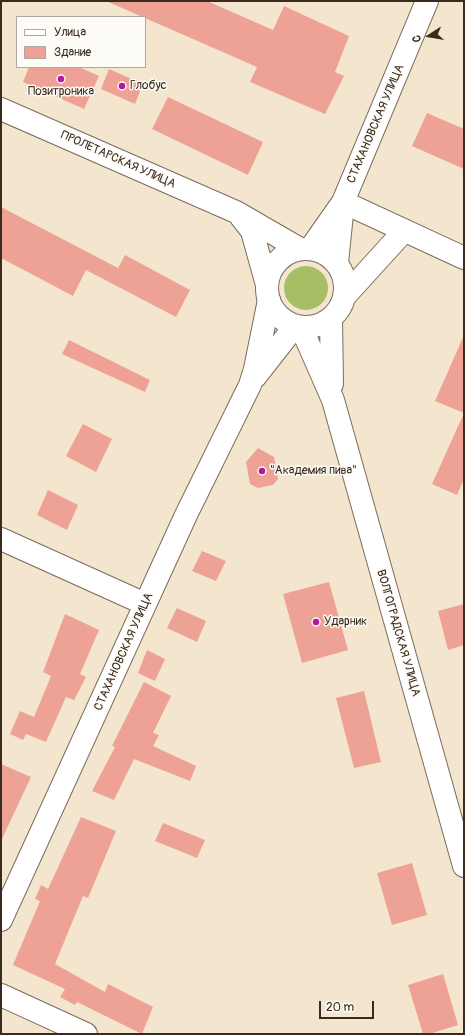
<!DOCTYPE html>
<meta charset="utf-8">
<style>
body{margin:0}
#map{position:relative;width:465px;height:1035px;overflow:hidden;background:#f4e6ce;font-family:Pangolin,sans-serif}
canvas{display:block}
.frame{position:absolute;inset:0;border:2px solid #3b2a1e;pointer-events:none}
.legend{position:absolute;left:16px;top:16px;width:130px;height:52px;box-sizing:border-box;background:#fdfcf7;border:1px solid #afa8a0;margin:0;padding:5px 7px;list-style:none;font-size:12px;color:#3b2a1e}
.legend li{display:flex;align-items:center;gap:8px;height:20px}
.legend b{width:20px;border:1px solid #afa8a0}
.north{position:absolute;left:409px;top:16px;width:40px;height:40px;-webkit-text-stroke:3px #fdfcf7;paint-order:stroke;rotate:258deg;font-size:11px;font-weight:700;line-height:16px;text-align:center;color:#3b2a1e}
.north::after{content:'';display:block;margin:auto;width:14px;height:18px;background:#3b2a1e;clip-path:polygon(50% 0,100% 100%,50% 72%,0 100%)}
.scale{position:absolute;left:319px;top:1001px;width:55px;height:18px;box-sizing:border-box;border:2px solid #3b2a1e;border-top:0;padding-left:5px;font-size:12px;line-height:14px;white-space:nowrap;color:#3b2a1e;-webkit-text-stroke:3px #fdfcf7;paint-order:stroke}
</style>
<div id="map">
<canvas width="465" height="1035"></canvas>
<div class="frame"></div>
<ul class="legend">
<li><b style="height:5px;background:#fff"></b>Улица</li>
<li><b style="height:11px;background:#eea295"></b>Здание</li>
</ul>
<div class="north">С</div>
<div class="scale">20 m</div>
</div>
<script>
const context = document.querySelector('canvas').getContext('2d');
context.lineJoin = 'round';
function fill(path, color) {
  context.fillStyle = color;
  context.fill(path, 'evenodd');
}
function shape(rows) {
  const path = new Path2D();
  for (const r of rows) {
    if (r.length === 3) {
      path.moveTo(r[0] + r[2], r[1]);
      path.arc(r[0], r[1], r[2], 0, 2 * Math.PI);
      continue;
    }
    path.moveTo(r[0], r[1]);
    for (let i = 2; i < r.length; i += 2) path.lineTo(r[i], r[i + 1]);
  }
  return path;
}
function strokePath(path, color, width, dash) {
  context.strokeStyle = color;
  context.lineWidth = width;
  context.lineCap = dash ? 'butt' : 'round';
  context.setLineDash(dash || []);
  context.stroke(path);
}
function label(font, color, halo, rows, align = 'center') {
  context.font = font + ' Pangolin,sans-serif';
  context.lineWidth = 3;
  context.setLineDash([]);
  context.textBaseline = 'middle';
  context.strokeStyle = halo;
  context.fillStyle = color;
  for (const [text, x, y, turn = 0] of rows) {
    context.save();
    context.translate(x, y);
    context.rotate((+turn || 0) * Math.PI / 180);
    context.textAlign = isNaN(turn) ? turn : align;
    if (halo) context.strokeText(text, 0, 0);
    context.fillText(text, 0, 0);
    context.restore();
  }
}
fill(shape([
 [306,288,22]
]), '#a6be64');
fill(shape([
 [106,1,207,1,273,30,284,6,349,36,335,72,344,76,325,114,250,82,257,67],
 [29,67,79,67,99,76,84,109,23,82],
 [109,69,143,84,135,104,101,89],
 [168,97,263,142,248,175,152,129],
 [427,113,464,129,464,169,412,146],
 [1,207,118,268,125,255,190,290,176,317,86,270,73,296,1,258],
 [464,335,464,479,457,495,432,484,464,413,435,401],
 [69,340,150,380,145,392,62,354],
 [83,424,112,439,96,472,66,456],
 [258,448,274,457,278,479,273,485,258,488,250,484,246,462],
 [48,490,78,505,67,530,37,515],
 [202,551,226,561,216,581,192,571],
 [329,582,348,650,302,663,283,594],
 [464,604,464,645,448,650,438,611],
 [177,608,206,621,197,642,167,628],
 [65,614,99,630,80,674,86,677,74,700,66,697,46,742,26,734,23,740,10,734,20,711,34,717,51,676,43,672],
 [147,650,165,659,155,681,138,673],
 [144,682,171,696,153,733,159,735,153,746,196,766,190,781,134,759,114,800,92,791,115,747,112,746],
 [364,691,381,762,354,768,336,698],
 [1,764,31,777,1,841],
 [81,817,116,831,88,898,83,896,55,964,105,992,108,984,153,1007,142,1034,77,1002,75,1005,60,997,65,989,13,965,40,901,35,899,41,885,48,889],
 [163,823,205,840,197,858,155,841],
 [412,863,427,915,392,925,377,873],
 [443,974,458,1025,429,1034,423,1034,408,985]
]), '#eea295');
const minor = shape([
 [343,202,464,258],
 [310,249,343,202,427,1],
 [337,263,343,204],
 [344,297,404,231],
 [255,377,295,326],
 [1,539,145,604],
 [1,920,186,515,250,385,255,369,269,300],
 [1,995,86,1034]
]);
const major = shape([
 [1,109,236,212,300,249],
 [241,217,252,231,267,285],
 [306,288,39],
 [331,318,332,384],
 [301,327,333,400,464,866]
]);
strokePath(minor, '#7c6c5c', 24);
strokePath(major, '#7c6c5c', 24);
strokePath(minor, '#fff', 22);
strokePath(major, '#fff', 22);
for (const [x, y, r, color] of [
 [61,79,4,"#b5179e"],
 [122,86,4,"#b5179e"],
 [262,471,4,"#b5179e"],
 [316,622,4,"#b5179e"]
]) {
  const dot = new Path2D();
  dot.arc(x, y, r, 0, 2 * Math.PI);
  context.fillStyle = color;
  context.fill(dot);
  strokePath(dot, '#fdfcf7', 1.5);
}
label('12px', '#3b2a1e', '#fdfcf7', [
 ["Глобус",130,86],
 ["Позитроника",61,92,"center"],
 ["\"Академия пива\"",270,471],
 ["Ударник",324,622]
], 'left');
label('12px', '#3b2a1e', '#fdfcf7', [
 ["СТАХАНОВСКАЯ УЛИЦА",376,124,-67],
 ["ПРОЛЕТАРСКАЯ УЛИЦА",118,160,24],
 ["ВОЛГОГРАДСКАЯ УЛИЦА",398,633,74],
 ["СТАХАНОВСКАЯ УЛИЦА",124,652,-66]
]);
</script>
